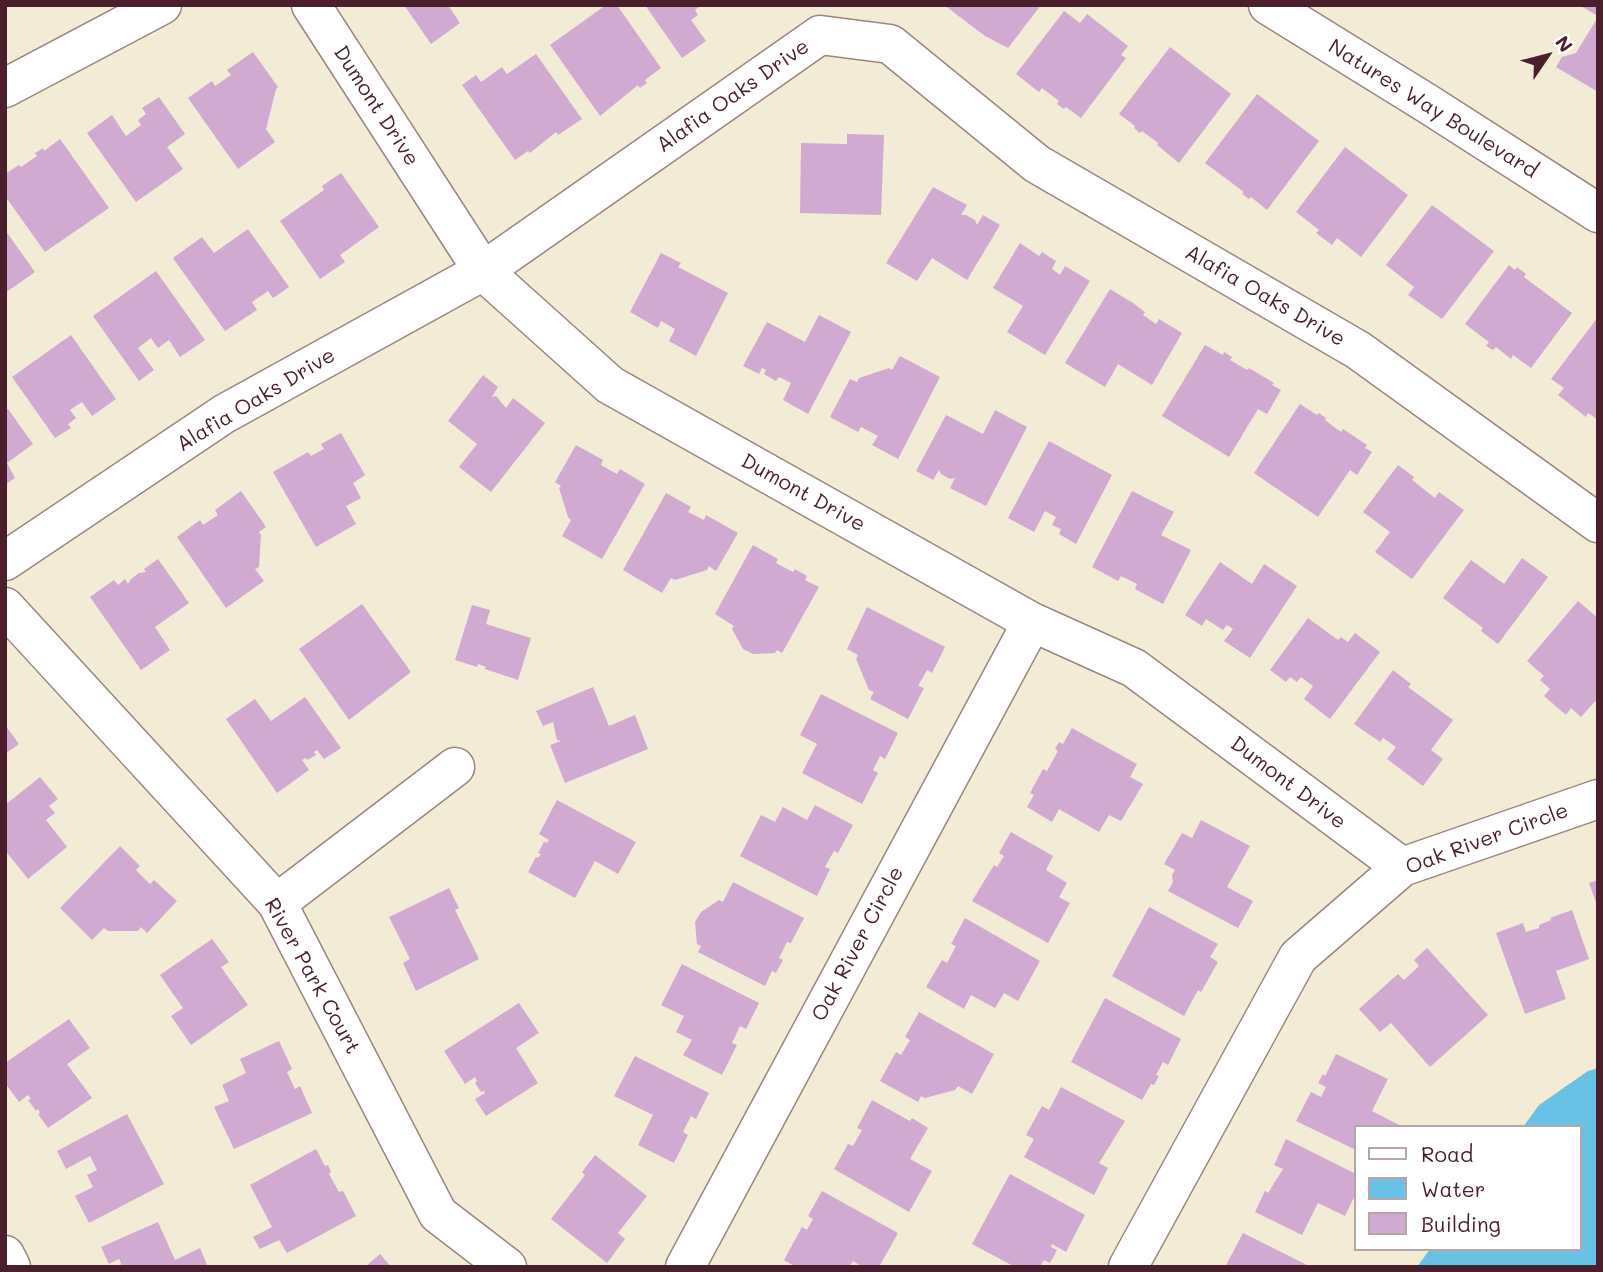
<!DOCTYPE html>
<style>
body{margin:0}
#map{position:relative;width:1603px;height:1272px;overflow:hidden;background:#f2ebd5;font-family:Mali,sans-serif}
canvas{display:block}
.frame{position:absolute;inset:0;border:7px solid #4a1f2b;pointer-events:none}
.legend{position:absolute;left:1354px;top:1125px;width:228px;height:126px;box-sizing:border-box;background:#fff;border:2px solid #b7a5aa;margin:0;padding:9px 12px;list-style:none;font-size:21px;color:#4a1f2b}
.legend li{display:flex;align-items:center;gap:14px;height:35px}
.legend b{width:35px;border:2px solid #b7a5aa}
.north{position:absolute;left:1512px;top:21px;width:70px;height:70px;-webkit-text-stroke:5px #fff;paint-order:stroke;rotate:55deg;font-size:19px;font-weight:700;line-height:28px;text-align:center;color:#4a1f2b}
.north::after{content:'';display:block;margin:auto;width:24px;height:32px;background:#4a1f2b;clip-path:polygon(50% 0,100% 100%,50% 72%,0 100%)}
</style>
<div id="map">
<canvas width="1603" height="1272"></canvas>
<div class="frame"></div>
<ul class="legend">
<li><b style="height:9px;background:#fff"></b>Road</li>
<li><b style="height:19px;background:#68c2e6"></b>Water</li>
<li><b style="height:19px;background:#d1aad2"></b>Building</li>
</ul>
<div class="north">N</div>
</div>
<script>
const context = document.querySelector('canvas').getContext('2d');
context.lineJoin = 'round';
function fill(path, color) {
  context.fillStyle = color;
  context.fill(path, 'evenodd');
}
function shape(rows) {
  const path = new Path2D();
  for (const r of rows) {
    path.moveTo(r[0], r[1]);
    for (let i = 2; i < r.length; i += 2) path.lineTo(r[i], r[i + 1]);
  }
  return path;
}
function strokePath(path, color, width, dash) {
  context.strokeStyle = color;
  context.lineWidth = width;
  context.lineCap = dash ? 'butt' : 'round';
  context.setLineDash(dash || []);
  context.stroke(path);
}
function label(font, color, halo, rows, align = 'center') {
  context.font = font + ' Mali,sans-serif';
  context.lineWidth = 7;
  context.setLineDash([]);
  context.textBaseline = 'middle';
  context.strokeStyle = halo;
  context.fillStyle = color;
  for (const [text, x, y, turn = 0] of rows) {
    context.save();
    context.translate(x, y);
    context.rotate((+turn || 0) * Math.PI / 180);
    context.textAlign = isNaN(turn) ? turn : align;
    if (halo) context.strokeText(text, 0, 0);
    context.fillText(text, 0, 0);
    context.restore();
  }
}
fill(shape([
 [1598,1068,1598,1267,1417,1267,1430,1249,1580,1249,1580,1127,1523,1127,1539,1105,1588,1071]
]), '#68c2e6');
fill(shape([
 [404,5,448,5,460,23,431,44],
 [606,5,617,5,661,68,645,80,647,83,640,88,638,85,600,116,550,45],
 [645,5,702,5,695,10,698,15,691,20,706,41,682,58],
 [944,5,1041,5,1008,48,985,36],
 [1579,5,1598,5,1598,16],
 [1064,11,1080,23,1087,14,1128,46,1121,55,1126,58,1081,118,1066,107,1064,109,1057,104,1059,101,1042,88,1039,92,1016,74],
 [1598,17,1598,92,1556,67,1562,57,1576,53],
 [1170,47,1231,94,1179,163,1157,145,1158,143,1142,131,1140,133,1134,128,1135,126,1119,114],
 [253,52,278,87,276,89,266,129,275,142,238,169,188,98,212,81,215,86,231,75,227,70],
 [536,54,582,119,558,135,556,132,530,153,528,151,515,160,462,85,476,75,481,82,502,67,507,74],
 [1257,94,1319,141,1267,210,1251,197,1249,199,1242,194,1244,192,1205,163],
 [159,97,185,134,167,147,183,169,136,202,87,133,112,115,126,136,141,125,138,120,146,114,142,108],
 [847,134,884,135,881,215,800,213,801,143,847,144],
 [60,139,109,208,45,252,5,196,5,174,19,165,21,167,37,156,35,153,43,148,44,151],
 [1345,147,1408,195,1361,257,1337,238,1332,245,1316,233,1319,230,1296,212],
 [341,173,379,227,340,255,345,262,320,279,280,221,324,190,322,186],
 [933,187,967,205,961,215,966,215,975,220,977,225,983,215,1000,225,967,280,932,258,917,281,886,263],
 [1432,205,1494,251,1442,319,1408,295,1414,287,1386,265],
 [248,229,289,287,273,298,268,291,252,302,257,310,225,331,173,258,202,237,214,253],
 [5,230,35,272,5,293],
 [1020,243,1039,256,1042,252,1056,261,1052,269,1060,275,1065,266,1090,281,1045,355,1007,332,1023,306,993,288],
 [661,253,681,263,678,267,728,293,696,356,669,341,675,329,661,321,658,328,630,312],
 [1509,265,1515,270,1517,267,1526,274,1524,277,1572,313,1531,368,1513,355,1511,359,1496,347,1493,350,1486,346,1489,342,1465,324],
 [156,271,205,340,180,357,169,340,158,348,151,338,138,348,154,370,139,381,93,316],
 [1110,289,1133,303,1145,312,1143,315,1156,324,1159,319,1182,333,1152,385,1118,364,1105,387,1065,363],
 [819,315,851,332,808,414,783,400,791,383,779,377,776,381,764,374,766,370,762,368,759,374,743,366,767,322,805,342],
 [1598,317,1598,420,1588,413,1586,417,1558,395,1564,388,1551,379],
 [71,335,116,399,92,416,82,402,70,410,76,418,68,424,71,428,55,438,12,377],
 [1205,345,1223,355,1224,352,1232,357,1230,360,1247,370,1249,368,1274,383,1272,385,1281,390,1267,414,1258,409,1229,457,1162,416],
 [900,356,940,377,898,459,872,445,878,436,861,427,858,432,830,417,850,379,857,382,859,378,889,368,892,370],
 [483,375,498,387,492,397,496,396,506,408,513,398,545,423,491,492,459,467,477,444,448,421],
 [1300,404,1317,415,1319,413,1326,418,1325,420,1341,432,1343,429,1367,445,1365,448,1372,452,1357,475,1350,470,1318,517,1254,473],
 [8,409,33,444,7,463,15,478,5,485,5,411],
 [995,410,1027,427,986,506,950,488,955,478,950,479,941,474,939,470,933,480,916,471,946,415,983,434],
 [341,433,365,475,353,483,361,498,346,506,356,524,316,547,273,472,308,452,311,456,324,449,321,444],
 [1049,441,1112,475,1076,544,1059,534,1061,529,1052,525,1056,517,1045,511,1034,532,1008,518],
 [576,445,603,460,601,465,617,474,620,469,645,484,602,559,562,536,571,520,568,517,559,488,561,486,555,482],
 [1398,465,1414,477,1412,480,1435,498,1439,492,1464,510,1412,579,1375,552,1390,532,1363,512],
 [241,491,266,527,259,532,261,535,259,567,255,569,264,581,226,608,177,537,200,520,203,525,218,515,215,510],
 [1132,491,1174,512,1161,535,1191,550,1163,604,1135,589,1137,584,1121,576,1118,581,1092,567],
 [666,493,691,507,688,512,704,520,706,515,738,533,716,571,709,566,707,570,675,580,671,578,662,593,623,570],
 [753,545,778,559,776,563,793,572,795,569,807,576,805,580,819,587,782,653,777,650,775,653,753,654,743,649,732,629,734,626,715,614],
 [1522,558,1548,577,1498,644,1481,631,1483,628,1443,598,1471,560,1504,584],
 [158,559,189,603,155,627,170,650,141,670,90,597,114,580,118,585,125,579,128,584,131,579,139,573,146,572,144,569],
 [1220,562,1252,584,1264,564,1297,586,1250,658,1224,641,1233,629,1227,625,1223,630,1206,619,1202,626,1185,615],
 [1578,601,1598,618,1598,698,1581,717,1571,708,1566,715,1544,696,1550,689,1540,680,1544,676,1527,661],
 [362,604,411,672,349,720,299,649],
 [472,605,490,610,486,624,531,638,518,680,485,669,486,667,478,664,477,667,455,660],
 [867,607,945,647,932,673,927,670,918,686,924,688,908,719,870,699,874,692,869,690,856,659,858,655,847,649],
 [1308,618,1338,640,1341,637,1348,642,1355,633,1380,652,1330,719,1304,699,1313,686,1301,677,1297,682,1290,677,1286,682,1270,670],
 [1393,670,1411,684,1408,687,1453,720,1431,750,1443,759,1423,786,1387,759,1396,747,1383,738,1380,742,1354,724],
 [593,687,609,726,635,715,648,749,565,783,550,745,561,741,557,740,553,722,543,726,536,711],
 [821,694,898,733,885,759,880,756,873,770,878,773,862,804,802,773,817,744,800,735],
 [305,697,341,748,324,759,317,750,314,752,316,755,307,760,306,758,302,760,309,770,277,793,226,719,255,699,271,721],
 [5,725,19,744,5,754],
 [1072,728,1137,764,1130,777,1143,784,1121,821,1109,815,1099,832,1059,809,1052,822,1027,807,1034,795,1030,793,1043,769,1047,771,1058,751,1055,749,1059,742,1063,744],
 [40,777,58,799,49,806,55,813,46,820,67,847,28,879,5,850,5,805],
 [557,800,636,842,618,874,595,861,575,898,528,872,536,857,538,858,541,854,538,853,544,842,547,843,549,840,539,834],
 [815,805,853,825,838,853,834,851,825,867,830,869,817,896,740,856,761,815,775,822,783,807,807,820],
 [1201,820,1250,846,1227,887,1253,901,1238,928,1168,891,1173,882,1172,875,1175,870,1164,864,1182,833,1192,838],
 [1011,832,1053,856,1046,870,1067,883,1059,897,1070,903,1048,943,972,901,994,865,997,867,1004,856,999,853],
 [120,846,140,866,136,870,150,884,154,880,177,901,147,933,141,927,138,931,108,931,104,928,92,940,60,908],
 [1598,880,1598,905,1597,905,1589,883],
 [733,882,804,918,791,943,787,942,779,958,783,960,776,973,772,971,765,986,698,952,701,946,697,944,695,922,701,912,719,900,723,902],
 [449,888,459,908,455,910,479,959,416,991,403,963,410,959,389,917],
 [1149,907,1218,944,1210,957,1218,962,1201,992,1198,990,1184,1016,1112,976],
 [1572,910,1589,959,1556,971,1566,999,1525,1014,1496,933,1523,923,1526,932,1539,928,1539,925,1551,920,1550,918],
 [965,918,1040,961,1018,1001,1004,993,995,1008,971,995,964,1009,926,987,942,960,947,963,956,946,951,944],
 [212,939,229,962,221,967,248,1005,191,1045,171,1016,183,1008,160,975],
 [1427,948,1488,1015,1430,1067,1391,1023,1380,1032,1359,1009,1398,974,1404,980,1419,966,1414,960],
 [682,964,759,1003,746,1029,740,1026,732,1043,737,1045,722,1075,683,1055,692,1040,676,1032,684,1016,661,1005],
 [1105,998,1181,1039,1168,1065,1163,1062,1156,1075,1159,1076,1154,1085,1151,1084,1142,1100,1071,1062],
 [519,1003,539,1033,516,1048,538,1083,486,1116,475,1099,485,1093,484,1091,481,1092,475,1083,477,1081,475,1077,465,1084,444,1051],
 [919,1012,994,1054,972,1094,958,1086,955,1090,925,1098,921,1096,918,1102,880,1081,896,1052,901,1055,910,1040,905,1037],
 [69,1019,90,1048,67,1064,92,1098,48,1128,38,1114,40,1113,38,1109,36,1111,28,1100,31,1099,28,1095,19,1102,5,1083,5,1063],
 [279,1041,292,1069,287,1072,295,1089,300,1086,312,1113,234,1149,214,1107,229,1101,222,1085,246,1073,240,1059],
 [1336,1054,1388,1079,1372,1111,1403,1127,1356,1127,1356,1150,1296,1121,1311,1092,1321,1097,1326,1087,1318,1083,1323,1074,1325,1076],
 [635,1056,709,1093,696,1119,691,1116,683,1132,688,1135,674,1163,638,1145,653,1115,614,1096],
 [1061,1087,1125,1121,1099,1163,1108,1168,1094,1195,1024,1157,1034,1139,1026,1135,1042,1106,1049,1110],
 [872,1100,910,1121,912,1118,928,1128,910,1159,932,1171,909,1212,834,1169,848,1144,853,1146,862,1130,857,1128],
 [127,1114,164,1184,89,1223,75,1196,93,1187,87,1175,97,1170,90,1156,66,1169,57,1151],
 [1286,1139,1356,1174,1356,1193,1345,1216,1318,1203,1302,1235,1255,1212,1265,1191,1268,1193,1283,1169,1274,1165],
 [316,1149,325,1166,328,1165,331,1172,329,1174,339,1192,343,1191,356,1216,287,1253,279,1240,260,1249,253,1237,272,1227,250,1185],
 [595,1155,647,1196,618,1233,625,1239,607,1263,551,1219,585,1175,582,1172],
 [1010,1174,1085,1215,1066,1252,1052,1244,1051,1247,1057,1250,1050,1263,1044,1260,1040,1267,1015,1267,972,1244],
 [822,1191,898,1233,879,1267,863,1267,853,1261,849,1267,796,1267,784,1260,802,1227,807,1230,813,1219,808,1216],
 [158,1222,175,1260,200,1248,208,1267,120,1267,121,1263,119,1259,109,1264,101,1247],
 [1243,1233,1311,1267,1225,1267],
 [380,1254,391,1267,365,1267]
]), '#d1aad2');
const street = shape([
 [311,5,483,271,610,385,1032,622,1134,668,1402,867],
 [5,88,162,5],
 [5,561,224,414,483,271,820,35,890,44,1037,164,1358,350,1598,523],
 [5,607,277,903,438,1214,507,1267],
 [277,903,455,767],
 [5,1255,11,1267],
 [685,1267,1032,622],
 [1128,1267,1298,957,1402,867,1598,799]
]);
const secondary = shape([
 [1268,5,1428,104,1598,213]
]);
strokePath(street, '#9e8580', 41);
strokePath(secondary, '#9e8580', 41);
strokePath(street, '#fff', 38);
strokePath(secondary, '#fff', 38);
label('21px', '#4a1f2b', '#fff', [
 ["Alafia Oaks Drive",733,96,-35],
 ["Dumont Drive",376,106,57],
 ["Natures Way Boulevard",1433,109,32],
 ["Alafia Oaks Drive",1265,296,30],
 ["Alafia Oaks Drive",256,400,-31],
 ["Dumont Drive",803,493,29],
 ["Dumont Drive",1288,783,37],
 ["Oak River Circle",1487,839,-20],
 ["Oak River Circle",858,944,-62],
 ["River Park Court",312,976,61]
]);
</script>
